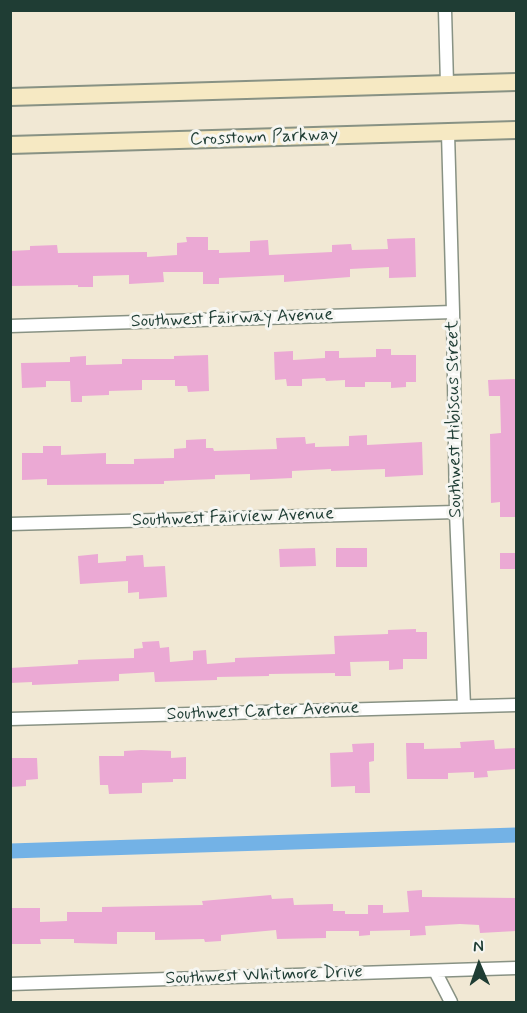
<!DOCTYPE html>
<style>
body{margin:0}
#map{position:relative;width:527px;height:1013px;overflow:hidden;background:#f1e8d4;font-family:Mynerve,sans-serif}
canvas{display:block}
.frame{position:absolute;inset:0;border:12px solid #1f3d34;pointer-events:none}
.north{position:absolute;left:449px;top:935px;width:60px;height:60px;-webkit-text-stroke:4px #f6f6f2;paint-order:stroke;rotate:358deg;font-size:16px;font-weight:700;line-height:24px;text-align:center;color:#1f3d34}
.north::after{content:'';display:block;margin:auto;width:21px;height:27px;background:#1f3d34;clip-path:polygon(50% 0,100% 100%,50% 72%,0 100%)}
</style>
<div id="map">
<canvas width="527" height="1013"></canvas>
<div class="frame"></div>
<div class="north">N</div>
</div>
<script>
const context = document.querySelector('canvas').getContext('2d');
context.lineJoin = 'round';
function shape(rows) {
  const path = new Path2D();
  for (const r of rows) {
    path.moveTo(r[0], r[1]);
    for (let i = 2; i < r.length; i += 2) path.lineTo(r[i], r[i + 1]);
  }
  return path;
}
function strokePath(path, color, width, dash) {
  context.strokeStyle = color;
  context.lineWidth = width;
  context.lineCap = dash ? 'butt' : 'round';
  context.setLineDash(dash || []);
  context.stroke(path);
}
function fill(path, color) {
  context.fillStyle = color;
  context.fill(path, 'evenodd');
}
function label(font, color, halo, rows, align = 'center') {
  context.font = font + ' Mynerve,sans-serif';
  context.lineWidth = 6;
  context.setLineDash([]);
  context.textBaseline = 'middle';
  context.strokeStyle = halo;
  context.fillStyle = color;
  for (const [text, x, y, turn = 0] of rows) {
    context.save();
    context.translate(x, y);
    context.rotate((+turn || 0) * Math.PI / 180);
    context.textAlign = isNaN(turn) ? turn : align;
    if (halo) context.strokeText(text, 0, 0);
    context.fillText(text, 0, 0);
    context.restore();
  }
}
strokePath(shape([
 [10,851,516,835]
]), '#73b2e6', 15);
fill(shape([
 [186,237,208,237,208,250,219,250,219,253,250,252,250,241,268,240,269,255,332,252,332,245,351,244,352,250,388,249,387,239,415,238,416,277,389,278,389,267,350,269,350,277,284,282,284,275,219,278,219,284,203,284,203,272,163,272,164,282,129,284,129,275,93,276,93,287,78,287,78,285,10,286,10,251,30,250,30,246,57,245,58,253,147,252,147,257,177,255,177,243,187,242],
 [376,349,391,349,391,355,416,355,416,382,406,382,406,387,391,388,391,382,365,382,365,387,345,387,345,380,326,381,325,378,302,379,302,386,287,386,286,379,275,380,274,352,293,351,293,360,325,358,325,351,339,351,339,358,376,357],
 [208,355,209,391,188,392,187,386,175,386,175,380,142,380,142,390,109,391,109,395,82,396,82,402,71,402,70,381,46,381,46,387,22,388,21,363,70,362,70,357,86,356,86,365,122,364,122,359,174,359,174,356],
 [516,379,516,517,500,517,500,502,491,503,490,434,501,433,500,396,489,396,488,380],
 [367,435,367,445,422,442,423,475,385,477,385,469,331,471,331,469,292,471,292,478,250,480,250,474,215,475,215,479,164,481,164,484,47,485,47,479,22,480,22,453,43,453,43,446,61,446,61,455,106,453,106,464,134,464,134,459,174,458,174,449,186,448,186,440,206,439,206,448,213,448,214,451,277,449,276,438,305,437,306,444,315,443,315,447,349,446,349,436],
 [315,548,316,566,280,567,279,549],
 [336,548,367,548,367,567,336,567],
 [500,553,516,553,516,569,500,569],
 [98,554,98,563,126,561,126,556,143,555,144,567,165,566,167,597,139,599,139,592,128,593,128,581,80,584,78,556],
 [416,629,416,632,427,632,427,659,403,659,403,669,389,670,389,661,350,662,351,676,335,676,335,673,269,674,269,676,217,677,217,680,155,682,154,672,119,674,119,681,32,685,32,682,10,683,10,668,78,664,78,660,134,658,134,649,143,648,142,642,159,641,160,648,169,647,170,662,193,660,193,651,206,650,207,664,235,662,235,658,335,654,334,636,388,634,388,630],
 [494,740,495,749,516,748,516,769,487,771,488,777,474,778,474,772,448,773,448,779,407,779,406,743,424,743,424,749,461,748,460,742],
 [374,743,374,761,369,762,370,793,355,793,355,786,331,787,330,753,353,752,352,744],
 [141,750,171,751,171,758,186,757,186,779,173,779,173,782,142,783,142,793,109,794,108,785,100,785,99,756,124,756,124,751],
 [10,758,37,758,38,779,26,780,26,786,10,787],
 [422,890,422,897,516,898,516,931,480,933,479,925,460,924,425,926,426,935,410,936,410,930,370,931,370,935,359,936,359,931,326,931,326,938,277,939,276,930,221,935,221,941,205,942,204,939,155,940,155,932,117,932,117,944,74,943,74,939,40,939,41,944,10,944,10,908,40,908,40,922,67,921,67,912,102,912,102,907,203,905,202,901,271,895,272,899,293,898,294,905,333,904,333,911,345,911,345,914,368,914,368,905,383,905,383,913,409,912,407,891]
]), '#eba9d4');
const minor = shape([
 [445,10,447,84],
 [448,133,453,312,456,512,464,706],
 [10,326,453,312],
 [10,524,456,512],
 [10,719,516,705],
 [435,971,451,1002],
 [10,984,516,968]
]);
const secondary = shape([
 [10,97,516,82],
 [10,145,516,130]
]);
strokePath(minor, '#889284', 15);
strokePath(secondary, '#889284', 20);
strokePath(minor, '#fff', 12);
strokePath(secondary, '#f6e9c3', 16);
label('18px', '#1f3d34', '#f6f6f2', [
 ["Crosstown Parkway",264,138,-2],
 ["Southwest Fairway Avenue",232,319,-2],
 ["Southwest Hibiscus Street",455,419,-91],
 ["Southwest Fairview Avenue",233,518,-2],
 ["Southwest Carter Avenue",263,712,-2],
 ["Southwest Whitmore Drive",264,976,-2]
]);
</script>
